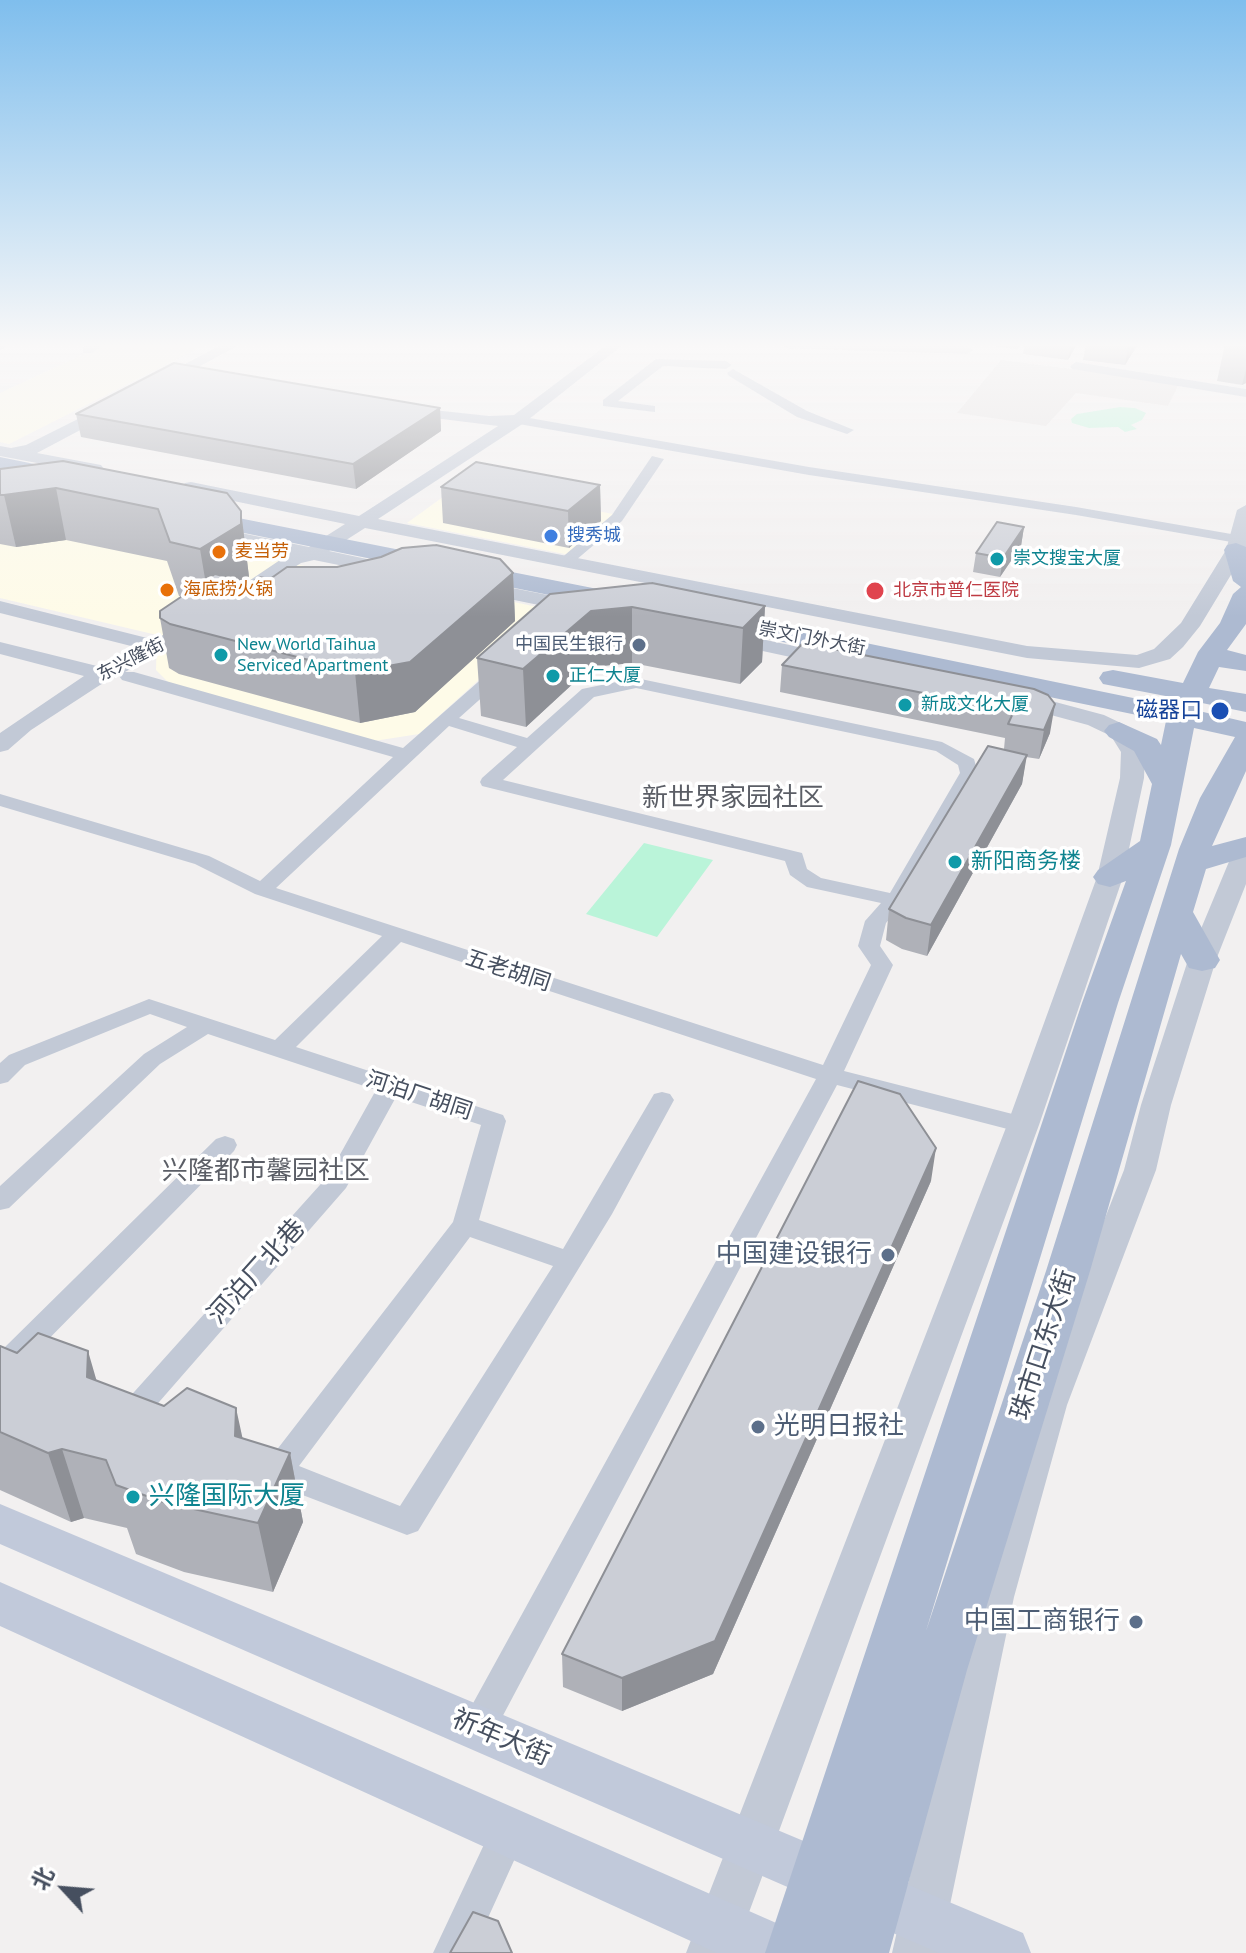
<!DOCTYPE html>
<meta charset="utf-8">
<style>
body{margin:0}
#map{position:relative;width:1246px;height:1953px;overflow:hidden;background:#f2f0f0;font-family:"PT Sans","Noto Sans SC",sans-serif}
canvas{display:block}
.north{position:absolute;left:24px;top:1849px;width:80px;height:80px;-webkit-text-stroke:6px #fff;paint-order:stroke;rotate:296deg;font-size:22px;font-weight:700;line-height:32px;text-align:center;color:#464f5f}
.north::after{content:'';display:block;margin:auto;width:28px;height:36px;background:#464f5f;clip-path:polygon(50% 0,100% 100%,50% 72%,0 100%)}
</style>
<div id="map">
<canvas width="1246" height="1953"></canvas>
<div class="north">北</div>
</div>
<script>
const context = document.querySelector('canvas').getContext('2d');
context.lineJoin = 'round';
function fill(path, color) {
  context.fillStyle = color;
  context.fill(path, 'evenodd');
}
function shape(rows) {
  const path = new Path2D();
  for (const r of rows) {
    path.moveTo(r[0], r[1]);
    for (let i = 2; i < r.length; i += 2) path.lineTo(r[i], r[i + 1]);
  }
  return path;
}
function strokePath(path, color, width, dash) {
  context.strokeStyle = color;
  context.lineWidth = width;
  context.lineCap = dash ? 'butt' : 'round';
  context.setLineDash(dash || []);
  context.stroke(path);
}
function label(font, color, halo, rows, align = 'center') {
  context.font = font + ' "PT Sans","Noto Sans SC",sans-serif';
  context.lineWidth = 7;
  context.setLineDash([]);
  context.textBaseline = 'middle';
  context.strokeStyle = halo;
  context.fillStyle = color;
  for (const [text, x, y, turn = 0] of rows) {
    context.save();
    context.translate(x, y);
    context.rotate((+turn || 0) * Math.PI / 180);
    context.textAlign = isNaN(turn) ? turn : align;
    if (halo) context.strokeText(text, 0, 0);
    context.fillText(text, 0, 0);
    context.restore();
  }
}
fill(shape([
 [106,344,207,344,9,444,0,442,0,393],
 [472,476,510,494,613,514,570,555,407,523],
 [0,494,273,550,279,561,321,569,345,566,542,608,548,617,419,734,374,741,169,683,156,670,157,635,0,598]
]), '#fefbe8');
fill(shape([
 [1001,360,1176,382,1178,386,1168,406,1076,393,1046,426,957,413]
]), '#e4e1e1');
fill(shape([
 [1120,407,1135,408,1146,413,1142,420,1131,425,1137,429,1125,432,1118,427,1089,428,1072,423,1071,419,1077,414],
 [644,843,713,860,657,937,586,914]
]), '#baf4d9');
fill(shape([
 [91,344,106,344,91,353,83,353,83,347,91,344],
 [780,344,884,344,967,346,973,350,967,354,786,348,780,344],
 [656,359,726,361,732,365,726,369,663,366,618,401,655,406,655,412,603,406,603,400,656,359],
 [1076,362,1246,389,1246,397,1072,369,1070,366,1076,362],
 [733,369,807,411,854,430,847,434,797,417,729,376,727,373,733,369],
 [518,416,809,467,1076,507,1237,535,1244,539,1237,543,1076,515,809,475,513,423,512,420,518,416],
 [652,456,664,459,622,521,569,566,559,566,559,560,612,515,652,456],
 [500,667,506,668,509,672,506,676,459,718,527,738,582,689,636,678,942,742,974,759,978,773,906,900,886,923,880,946,893,965,844,1071,1032,1119,1035,1125,1032,1131,1023,1133,837,1085,490,1740,478,1744,466,1740,461,1728,466,1716,816,1079,401,942,296,1047,503,1115,506,1121,479,1220,563,1249,654,1094,662,1092,670,1094,674,1100,612,1214,418,1531,407,1535,266,1481,258,1477,254,1468,258,1459,272,1456,453,1222,481,1125,396,1097,346,1188,146,1417,136,1421,126,1417,121,1409,126,1401,328,1176,376,1090,208,1034,160,1064,9,1208,0,1210,0,1186,144,1054,187,1027,150,1014,25,1065,8,1082,0,1084,0,1063,9,1055,149,999,275,1040,382,936,255,894,195,864,0,806,0,794,209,856,260,881,393,757,122,680,119,676,122,672,134,672,403,748,494,668,500,667],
 [636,688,936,751,958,765,960,773,890,893,821,878,807,869,802,853,503,780,594,697,636,688],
 [449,726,517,747,482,778,480,782,482,786,785,861,790,875,807,887,881,903,865,921,858,946,871,965,823,1065,276,888,449,726],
 [470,1237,553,1266,400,1506,299,1466,470,1237],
 [225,1136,234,1139,237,1145,234,1151,24,1364,14,1367,4,1364,0,1356,4,1348,216,1139,225,1136],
 [509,1814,522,1819,527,1832,472,1953,433,1953,496,1819,509,1814]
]), '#c2c9d6');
fill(shape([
 [223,344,241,344,165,385,159,387,151,382,223,344],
 [608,344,624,344,524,423,378,519,1027,646,1137,655,1154,649,1181,623,1226,550,1237,510,1246,505,1246,550,1200,626,1183,647,1170,659,1139,668,1027,658,365,528,329,551,400,566,403,570,400,574,393,576,314,560,301,563,242,601,228,601,225,597,289,554,200,536,198,532,200,528,207,526,309,547,345,524,185,491,182,487,185,483,191,482,359,516,498,426,402,414,394,409,396,406,489,416,514,415,608,344],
 [112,402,120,407,118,410,37,453,101,465,104,469,101,473,95,474,0,456,0,446,11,448,26,445,112,402],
 [477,581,578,601,588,607,578,613,470,591,467,587,470,583,477,581],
 [0,601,155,640,190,618,204,618,207,622,165,651,100,685,31,730,8,750,0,752,0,733,84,676,0,654,0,642,101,667,139,648,0,613,0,601],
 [728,632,832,654,843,660,832,666,721,642,718,638,721,634,728,632],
 [1018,692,1104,715,1127,726,1145,752,1144,778,1123,877,1039,1125,734,1953,686,1953,1007,1125,1097,877,1120,778,1121,752,1111,736,1088,725,1010,704,1007,699,1018,692],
 [1246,844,1246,884,1216,960,1171,1105,1156,1170,1067,1405,1014,1597,940,1953,892,1953,974,1597,1031,1405,1124,1170,1141,1105,1188,960,1233,852,1237,847,1246,844]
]), '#c2c9d6');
fill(shape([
 [0,1504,1023,1933,1031,1953,939,1953,0,1544,0,1504],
 [0,1582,799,1933,807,1953,717,1953,0,1626,0,1582]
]), '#c1c9da');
fill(shape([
 [0,344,11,344,0,350,0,344],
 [0,457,69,471,72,476,69,481,61,483,0,471,0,457],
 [193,509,618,593,627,595,631,601,627,607,618,609,185,521,181,516,185,511,193,509],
 [1236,543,1246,547,1246,624,1227,650,1246,655,1246,671,1219,667,1209,688,1246,694,1246,712,1202,703,1199,711,1246,722,1246,771,1212,846,1246,837,1246,857,1206,869,1193,912,1220,960,1215,968,1202,971,1189,968,1181,954,1090,1271,967,1670,889,1953,765,1953,1082,1003,1126,881,1110,887,1098,884,1093,877,1098,870,1140,841,1152,784,1134,751,1109,737,1104,731,1109,725,1119,722,1157,739,1161,745,1166,721,715,628,706,626,702,620,706,614,715,612,1172,706,1176,698,1103,684,1099,678,1103,672,1113,670,1183,683,1198,652,1220,623,1233,594,1241,587,1233,581,1224,550,1227,545,1236,543],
 [1194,728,1235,737,1200,798,1179,849,1046,1271,926,1631,1118,1003,1171,845,1194,728]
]), '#adbad1');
fill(shape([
 [992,344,1020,344,1017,349,992,346],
 [1025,344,1077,344,1068,360,1023,354],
 [1086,344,1138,344,1125,365,1083,360],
 [1225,344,1246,344,1246,383,1242,385,1217,381],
 [440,408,441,431,356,489,81,437,76,414],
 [0,469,241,511,249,577,243,581,251,583,270,579,513,573,515,621,415,712,360,723,179,674,169,668,160,618,181,596,179,596,167,561,66,540,16,547,0,544],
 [600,485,601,521,569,548,443,523,441,487],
 [1024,527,1021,546,1000,577,973,572,976,553],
 [550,594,765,606,762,662,740,684,632,663,591,667,526,727,481,716,477,658],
 [782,665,1034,689,1050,733,1039,759,1026,757,1022,784,927,956,902,949,886,940,889,909,1004,749,1005,738,780,692],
 [931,1181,713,1674,622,1711,563,1687,562,1654],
 [0,1346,97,1381,242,1438,290,1453,303,1522,273,1592,184,1572,136,1554,127,1528,84,1518,71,1522,0,1490]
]), '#afb1b8');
fill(shape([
 [1071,344,1077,344,1068,360],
 [1128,344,1138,344,1125,365],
 [1246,369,1246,383,1242,385],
 [440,408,441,431,356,489,353,464],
 [600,485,601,521,569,548,568,511],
 [56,488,66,540,16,547,4,495],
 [241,511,249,577,209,602,200,549],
 [1024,527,1021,546,1000,577,1003,558],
 [513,573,515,621,415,712,360,723,355,672],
 [765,606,762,662,740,684,743,628],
 [632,607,632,663,591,667,526,727,523,669,591,611],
 [1055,704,1050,733,1039,759,1044,730],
 [1027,755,1022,784,927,956,931,925],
 [936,1148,931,1181,713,1674,622,1711,622,1678],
 [88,1351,108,1420,87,1377],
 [236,1408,251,1477,235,1436],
 [62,1449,84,1518,71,1522,48,1453],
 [290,1453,303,1522,273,1592,258,1523]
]), '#8e9096');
const building = shape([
 [174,363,440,408,353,464,76,414,174,363],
 [63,461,227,493,241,511,241,524,200,549,170,542,158,509,56,488,4,495,0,495,0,469,63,461],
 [476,462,600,485,568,511,441,487,476,462],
 [997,522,1024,527,1003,558,976,553,997,522],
 [436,545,500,559,513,573,410,662,355,672,170,624,160,618,160,611,215,574,251,583,259,577,270,579,287,567,337,567,381,557,402,548,436,545],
 [652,583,765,606,743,628,632,607,591,611,523,669,477,658,550,594,652,583],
 [803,643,1034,689,1048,695,1055,704,1044,730,1008,724,1014,711,782,665,803,643],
 [988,746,1027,755,931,925,906,918,889,909,988,746],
 [858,1081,900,1094,936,1148,715,1641,622,1678,562,1654,858,1081],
 [38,1333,88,1351,87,1377,164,1406,187,1388,236,1408,235,1436,290,1453,258,1523,166,1503,116,1485,106,1460,62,1449,48,1453,0,1432,0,1346,17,1353,38,1333],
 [473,1912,498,1921,512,1953,450,1953,473,1912]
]);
fill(building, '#cbced6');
strokePath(building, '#8e9096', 2);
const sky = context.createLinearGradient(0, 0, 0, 617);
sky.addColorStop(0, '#7fbeed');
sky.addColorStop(0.56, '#f9f8f8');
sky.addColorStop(1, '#f9f8f800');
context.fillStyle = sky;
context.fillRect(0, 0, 1246, 617);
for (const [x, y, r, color] of [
 [551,536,8,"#3f7fe0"],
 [219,552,8,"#e8710a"],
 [997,559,8,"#0f9aa8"],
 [167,590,8,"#e8710a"],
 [875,591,10,"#e0444e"],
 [639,645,8,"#5c6f8a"],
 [221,655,8,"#0f9aa8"],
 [553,676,8,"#0f9aa8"],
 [905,705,8,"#0f9aa8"],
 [1220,711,10,"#1a4fb4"],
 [955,862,8,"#0f9aa8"],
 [888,1255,8,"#5c6f8a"],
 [758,1427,8,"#5c6f8a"],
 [133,1497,8,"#0f9aa8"],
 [1136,1622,8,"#5c6f8a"]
]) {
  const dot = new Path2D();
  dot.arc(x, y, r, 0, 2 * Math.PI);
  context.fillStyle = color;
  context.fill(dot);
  strokePath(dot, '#fff', 3);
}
label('18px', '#366cbe', '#fff', [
 ["搜秀城",567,536]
], 'left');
label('18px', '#c56008', '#fff', [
 ["麦当劳",235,552],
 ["海底捞火锅",183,590]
], 'left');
label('18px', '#0d838f', '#fff', [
 ["崇文搜宝大厦",1013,559],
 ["New World Taihua",237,645],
 ["Serviced Apartment",237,666],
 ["正仁大厦",569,676],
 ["新成文化大厦",921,705]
], 'left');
label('18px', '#be3a42', '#fff', [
 ["北京市普仁医院",893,591]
], 'left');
label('18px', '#464f5f', '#fff', [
 ["崇文门外大街",812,639,11],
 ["东兴隆街",131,660,-27]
]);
label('18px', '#4e5e75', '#fff', [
 ["中国民生银行",623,645]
], 'right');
label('22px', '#164399', '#fff', [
 ["磁器口",1202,711]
], 'right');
label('22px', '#0d838f', '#fff', [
 ["新阳商务楼",971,862]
], 'left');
label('22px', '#464f5f', '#fff', [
 ["五老胡同",508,971,18],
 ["河泊厂胡同",419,1096,18]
]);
label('26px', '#5b5e66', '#fff', [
 ["新世界家园社区",733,799],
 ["兴隆都市馨园社区",266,1172]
]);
label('26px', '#4e5e75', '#fff', [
 ["中国建设银行",872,1255],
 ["光明日报社",774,1427,"left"],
 ["中国工商银行",1120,1622]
], 'right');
label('26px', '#464f5f', '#fff', [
 ["河泊厂北巷",257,1272,-48],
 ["珠市口东大街",1044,1345,-72],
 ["祈年大街",501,1738,23]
]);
label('26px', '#0d838f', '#fff', [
 ["兴隆国际大厦",149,1497]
], 'left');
</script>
